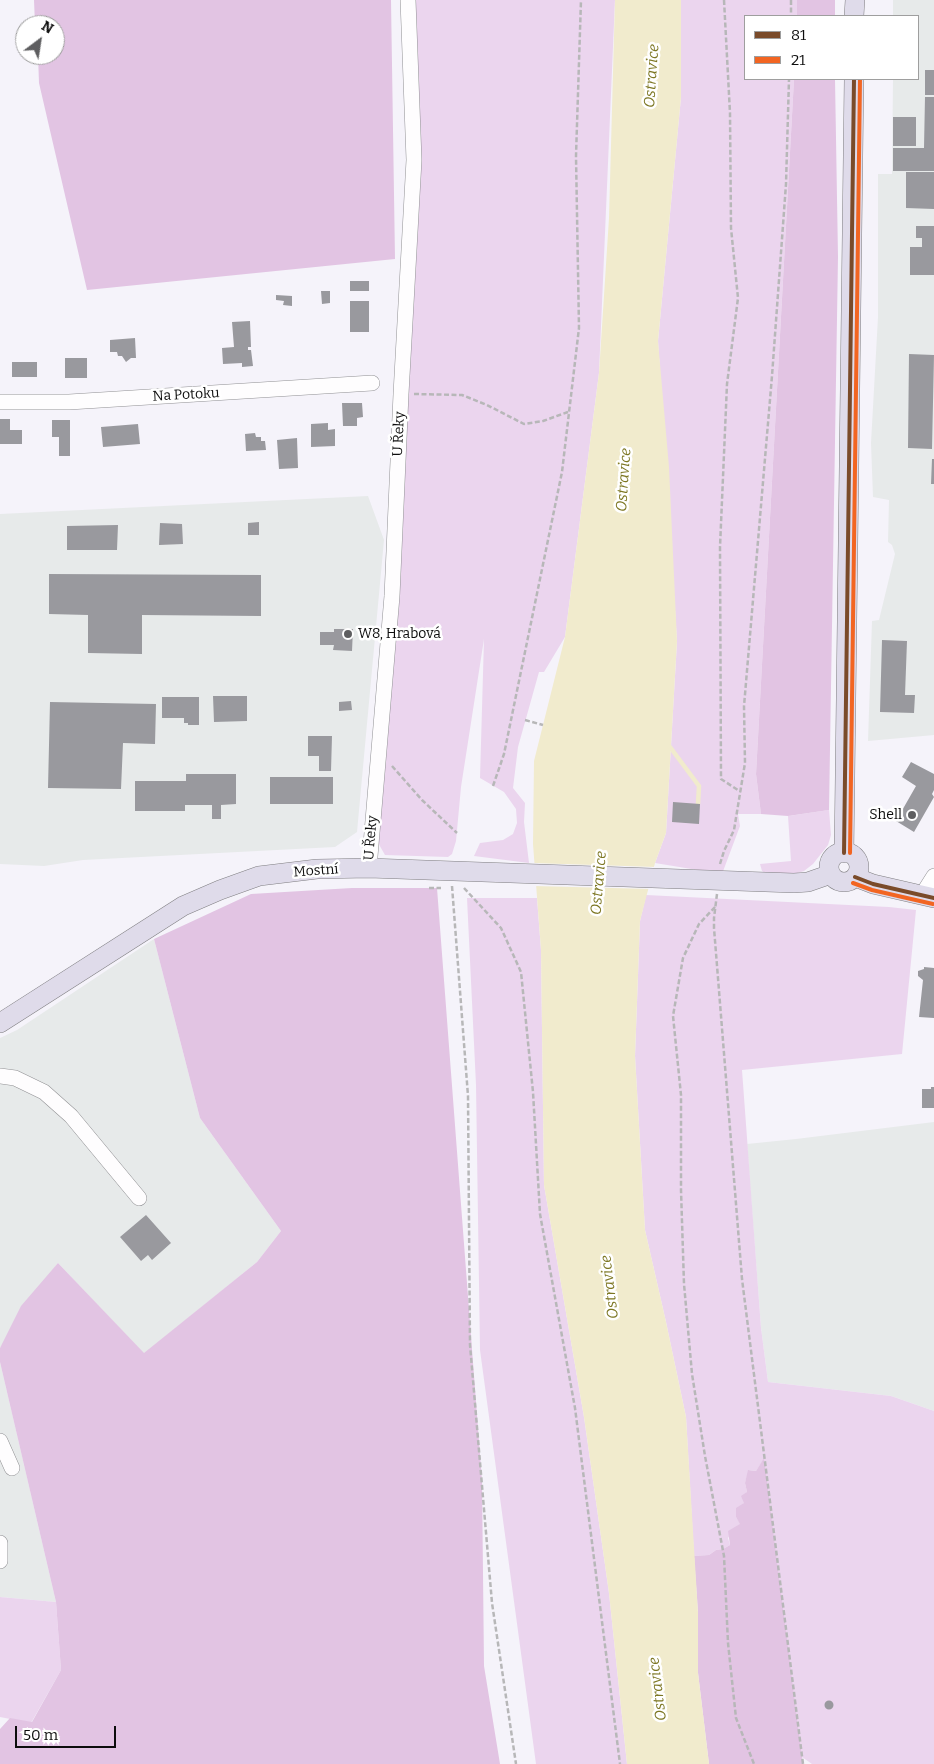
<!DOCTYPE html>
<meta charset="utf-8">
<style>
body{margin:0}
#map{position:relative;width:934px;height:1764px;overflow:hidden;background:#f5f3fa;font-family:Bitter,serif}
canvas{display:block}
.legend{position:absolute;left:744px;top:15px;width:175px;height:65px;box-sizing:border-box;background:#fff;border:1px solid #9e9e9e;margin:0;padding:6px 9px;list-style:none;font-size:15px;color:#0d0d0d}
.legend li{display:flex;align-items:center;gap:10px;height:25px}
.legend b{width:25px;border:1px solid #9e9e9e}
.north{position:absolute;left:15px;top:15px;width:50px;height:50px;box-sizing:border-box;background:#fff;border:1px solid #9e9e9e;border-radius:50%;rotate:31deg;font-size:14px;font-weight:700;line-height:20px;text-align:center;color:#0d0d0d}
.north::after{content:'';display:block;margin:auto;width:18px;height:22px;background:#5e5e60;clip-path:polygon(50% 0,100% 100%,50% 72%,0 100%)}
.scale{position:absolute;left:15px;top:1726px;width:101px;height:22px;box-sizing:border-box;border:2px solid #0d0d0d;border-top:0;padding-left:6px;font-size:15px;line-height:18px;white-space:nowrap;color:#0d0d0d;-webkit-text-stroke:4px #fff;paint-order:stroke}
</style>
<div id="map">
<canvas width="934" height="1764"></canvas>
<ul class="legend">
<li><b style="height:6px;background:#7a4b2a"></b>81</li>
<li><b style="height:6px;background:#f26522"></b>21</li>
</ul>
<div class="north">N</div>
<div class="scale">50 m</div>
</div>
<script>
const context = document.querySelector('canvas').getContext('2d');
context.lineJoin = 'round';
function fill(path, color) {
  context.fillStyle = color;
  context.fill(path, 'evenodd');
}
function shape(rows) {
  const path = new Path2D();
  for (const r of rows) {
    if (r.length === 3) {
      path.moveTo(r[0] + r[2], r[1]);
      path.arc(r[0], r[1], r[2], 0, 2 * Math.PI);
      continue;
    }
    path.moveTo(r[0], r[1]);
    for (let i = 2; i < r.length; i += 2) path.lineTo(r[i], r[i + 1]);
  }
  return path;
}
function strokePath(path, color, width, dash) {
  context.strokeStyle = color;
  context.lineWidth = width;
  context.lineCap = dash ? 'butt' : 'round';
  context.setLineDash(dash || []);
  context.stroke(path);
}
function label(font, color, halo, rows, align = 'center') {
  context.font = font + ' Bitter,serif';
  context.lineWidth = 5;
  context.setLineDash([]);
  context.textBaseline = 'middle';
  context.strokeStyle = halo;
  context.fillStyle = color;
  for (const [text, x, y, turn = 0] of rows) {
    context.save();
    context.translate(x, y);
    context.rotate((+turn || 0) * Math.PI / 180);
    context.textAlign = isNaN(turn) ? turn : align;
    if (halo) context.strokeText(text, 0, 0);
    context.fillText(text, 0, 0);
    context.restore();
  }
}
fill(shape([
 [893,0,934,0,934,735,868,741,872,621,879,620,895,554,892,545,888,542,889,500,873,497,871,443,878,317,878,174,892,174,893,79,918,79,918,16,893,16],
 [368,496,384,540,357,832,335,847,83,860,44,866,0,864,0,514],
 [154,939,200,1118,281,1231,257,1262,144,1354,58,1263,0,1348,0,1038,17,1030],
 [934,1122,934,1411,891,1396,768,1382,761,1328,747,1144,796,1139],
 [0,1362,25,1469,56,1602,0,1597]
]), '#e7eaea');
fill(shape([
 [408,0,615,0,599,373,565,637,544,672,539,672,518,747,513,788,525,803,524,822,529,863,474,856,480,843,503,840,513,834,517,823,516,809,504,792,480,778,484,639,461,787,456,841,452,854,448,857,385,855,377,841,414,160],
 [681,0,797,0,798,9,797,16,745,16,745,79,794,79,756,774,761,814,738,814,740,826,722,874,655,863,666,833,677,641,658,341,681,97],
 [829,810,831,835,828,845,813,864,804,871,791,875,768,875,762,871,760,864,791,861,788,816],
 [646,895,889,907,916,910,902,1054,742,1070,761,1328,768,1382,891,1396,934,1411,934,1764,812,1764,802,1757,764,1459,756,1471,749,1470,745,1483,747,1492,744,1503,736,1517,741,1524,734,1529,728,1538,730,1545,723,1549,716,1550,709,1555,694,1556,686,1417,666,1322,645,1230,635,1056,640,921],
 [467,898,537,898,541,950,544,1185,584,1417,609,1593,627,1764,536,1764,480,1350,476,1085],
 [0,1597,56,1602,61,1670,31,1723,0,1717]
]), '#ebd5ee');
fill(shape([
 [34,0,391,0,395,259,87,290,39,83,38,55,55,55,55,25,35,25],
 [797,0,835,0,835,16,797,16],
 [794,79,835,79,838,257,829,810,788,816,761,814,756,774],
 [352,888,437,888,482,1481,484,1666,500,1764,0,1764,0,1729,10,1718,32,1722,61,1670,56,1602,0,1362,0,1348,21,1306,58,1263,144,1353,257,1262,281,1231,200,1118,154,939,251,894],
 [764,1458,803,1764,709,1764,698,1673,698,1613,694,1556,709,1555,716,1550,723,1549,730,1545,728,1531,740,1524,736,1517,736,1508,744,1503,741,1496,747,1492,745,1483,748,1470,756,1471]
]), '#e2c4e3');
fill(shape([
 [615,0,681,0,681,97,658,341,669,467,677,641,666,833,655,863,640,921,635,1056,645,1230,666,1322,686,1417,698,1613,698,1673,709,1764,627,1764,609,1593,584,1417,544,1185,541,950,533,844,534,761,565,637,599,373,609,218]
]), '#f1ebcd');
fill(shape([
 [532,863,656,867,651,889,534,886]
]), '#f5f3fa');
strokePath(shape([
 [670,747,699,786,698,804]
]), '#f1ebcd', 4.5);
fill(shape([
 [925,70,934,70,934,95,925,95],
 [925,97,934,97,934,171,893,171,893,148,924,148],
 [893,117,916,117,916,146,893,146],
 [906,172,934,172,934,209,906,208],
 [916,226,934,226,934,275,910,275,910,247,922,247,922,238,916,238],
 [350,281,369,281,369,291,350,291],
 [321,291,330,291,330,303,322,304],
 [276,295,292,296,292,306,283,305,284,301,276,300],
 [350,301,369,301,369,332,350,332],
 [250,321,251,347,248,347,248,350,251,350,253,366,242,367,242,363,223,364,222,348,234,347,232,322],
 [135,338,136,358,131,358,126,362,122,356,118,356,117,352,110,352,110,340],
 [909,354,934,355,932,449,908,448],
 [65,358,87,358,87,378,65,378],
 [12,362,37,362,37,377,12,377],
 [342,403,362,403,363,417,357,418,357,426,343,426],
 [0,419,10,419,10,430,22,430,22,444,0,444],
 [52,420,70,420,70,456,59,456,59,437,52,437],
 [328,423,328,430,335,429,335,446,311,447,311,424],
 [138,424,140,444,103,447,101,427],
 [255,433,256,437,261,437,261,441,265,441,266,450,246,451,245,434],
 [297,438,298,468,279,469,277,440],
 [932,459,934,459,934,484,931,484],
 [259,522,259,535,248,535,248,523],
 [160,523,182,524,183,544,159,545],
 [118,525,117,550,67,550,67,526],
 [49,574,261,575,261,616,142,615,142,654,88,653,88,615,49,614],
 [334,629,353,629,352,651,333,650,334,645,320,645,320,632,334,632],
 [882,640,907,641,905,695,915,695,914,713,880,712],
 [213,696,247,696,247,721,214,722],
 [162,697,199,697,199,725,188,725,188,723,184,723,184,718,162,718],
 [351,701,352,710,339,711,339,702],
 [50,702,156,704,155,744,123,743,121,789,48,788],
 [308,736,332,736,331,771,319,771,319,756,308,756],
 [911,762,934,774,934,790,932,794,934,797,914,832,896,821,916,786,902,777],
 [186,774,236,774,236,804,221,805,221,819,212,819,212,805,185,805,185,811,135,811,135,781,186,781],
 [270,777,333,777,333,804,270,804],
 [673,802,700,804,699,824,672,822],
 [924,967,934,968,934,1018,919,1017,923,980,918,976,918,971,924,969],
 [931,1087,934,1087,934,1108,922,1108,922,1089,931,1089],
 [146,1215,171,1243,152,1260,148,1255,141,1261,120,1237],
 [829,1705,4.5]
]), '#99999e');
const minor = shape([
 [0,402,69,402,372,383],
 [369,868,392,596,401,394,414,160,408,0],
 [922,895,934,876],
 [0,1076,15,1078,44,1092,71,1116,139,1198],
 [0,1441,12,1468],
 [0,1543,0,1561]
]);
const major = shape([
 [854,16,855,0],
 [844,867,15],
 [844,853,854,79],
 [855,877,873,884,934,898],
 [0,1023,183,906,220,890,259,876,317,869,369,868,794,883,808,882,831,874]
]);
strokePath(minor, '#919194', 16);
strokePath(major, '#7f7e81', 20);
strokePath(shape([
 [724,0,730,113,731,228,738,298,727,384,720,547,721,779,741,792],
 [791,0,791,16],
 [414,394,462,395,487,405,524,424,543,421,568,412],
 [525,720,543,725],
 [392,766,422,800,457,833],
 [493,786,504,754,562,472,579,328,576,156,581,0],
 [720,864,724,851,734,830,745,763,744,706,772,376,786,184,789,79],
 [452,886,468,1096,470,1345,492,1603,516,1764],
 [429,888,441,888],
 [464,888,501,928,521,972,533,1092,540,1214,575,1408,620,1764],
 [717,894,714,918,714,928,742,1279,803,1764],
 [715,907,699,924,683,958,673,1016,681,1095,681,1190,684,1284,692,1374,705,1456,724,1556,728,1643,736,1718,754,1764]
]), '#b7b7b8', 2.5, [5, 2.5]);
strokePath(minor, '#fefdfe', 15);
strokePath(major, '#dfdbea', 19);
strokePath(shape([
 [844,853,854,79],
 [855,877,873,884,934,898]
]), '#7a4b2a', 4);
strokePath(shape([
 [850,853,860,79],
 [853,883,872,890,933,904]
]), '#f26522', 4);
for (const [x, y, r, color] of [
 [348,634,5,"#5e5e60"],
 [912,815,5,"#5e5e60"]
]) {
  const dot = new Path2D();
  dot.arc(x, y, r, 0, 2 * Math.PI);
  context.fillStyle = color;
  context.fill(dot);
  strokePath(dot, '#fff', 2);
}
label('14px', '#0d0d0d', '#fff', [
 ["Na Potoku",186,395,-3],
 ["U Řeky",399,434,-87],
 ["U Řeky",371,838,-85],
 ["Mostní",316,871,-4]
]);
label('14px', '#0d0d0d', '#fff', [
 ["W8, Hrabová",358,634],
 ["Shell",902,815,"right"]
], 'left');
label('italic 15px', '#7d7723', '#fff', [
 ["Ostravice",652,76,-86],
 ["Ostravice",624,480,-86],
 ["Ostravice",599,883,-85],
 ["Ostravice",610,1287,-97],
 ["Ostravice",658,1689,-97]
]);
</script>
